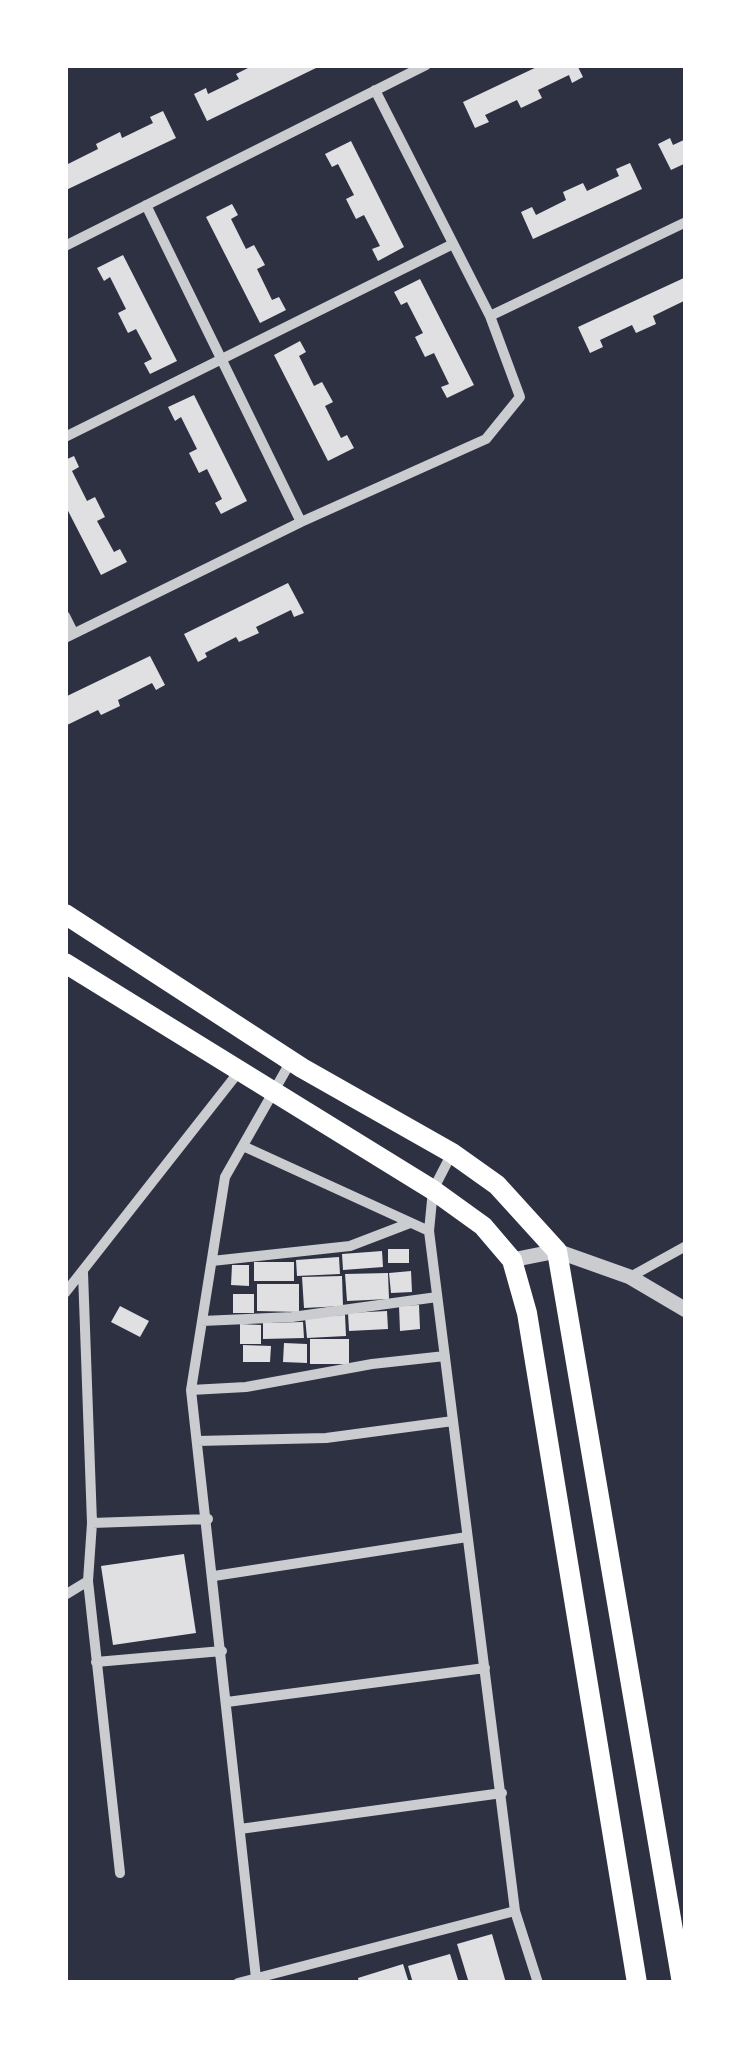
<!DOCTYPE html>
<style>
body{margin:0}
#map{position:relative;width:751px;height:2048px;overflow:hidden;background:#2d3142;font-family:Arial,sans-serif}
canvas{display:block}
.frame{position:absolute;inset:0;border:68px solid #fff;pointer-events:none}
</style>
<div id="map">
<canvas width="751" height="2048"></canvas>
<div class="frame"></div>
</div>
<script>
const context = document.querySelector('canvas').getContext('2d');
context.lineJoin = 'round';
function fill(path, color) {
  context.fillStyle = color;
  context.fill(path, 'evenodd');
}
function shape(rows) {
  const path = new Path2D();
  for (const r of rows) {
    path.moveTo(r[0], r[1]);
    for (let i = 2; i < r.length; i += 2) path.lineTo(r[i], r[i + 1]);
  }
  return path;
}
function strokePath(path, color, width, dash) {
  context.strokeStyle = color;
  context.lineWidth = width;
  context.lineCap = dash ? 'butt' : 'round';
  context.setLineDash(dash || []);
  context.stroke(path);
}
fill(shape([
 [254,65,316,68,207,121,194,94,206,88,208,94,239,79,236,74],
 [541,65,577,65,583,77,572,83,569,75,538,90,542,98,521,108,517,100,485,115,489,122,475,128,463,102],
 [163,111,176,138,66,190,65,158,68,164,98,149,96,144,120,132,122,138,153,123,150,117],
 [670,138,673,145,686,139,686,163,671,170,658,144],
 [351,141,404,247,378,261,372,249,380,246,364,215,356,219,346,199,354,195,338,164,332,167,325,154],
 [630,163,642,189,533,239,521,212,532,207,536,215,566,200,563,192,583,183,587,191,619,176,616,169],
 [232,204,238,215,231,219,246,249,254,245,265,265,257,269,272,300,279,297,286,310,260,323,206,217],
 [123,255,177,361,150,374,144,363,152,359,136,329,128,333,118,313,126,309,110,277,104,281,97,268],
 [686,277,686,300,653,316,656,324,636,333,632,325,600,340,603,347,590,353,578,327],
 [420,279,474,385,447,398,441,387,449,384,434,353,425,357,415,337,423,333,407,302,401,305,394,292],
 [300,341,306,352,299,356,314,386,322,382,333,402,325,406,341,438,347,435,354,448,328,461,274,355],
 [194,395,247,501,221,514,215,503,222,499,207,469,199,473,189,453,197,449,181,417,175,421,168,407],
 [74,456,79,467,72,471,87,501,95,497,105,517,97,521,114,552,120,549,127,562,101,575,65,505,65,460],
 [288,583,304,613,294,617,291,610,256,627,259,633,239,642,236,637,205,653,207,657,198,662,184,634],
 [150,656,165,685,156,690,152,683,118,700,120,706,101,715,98,710,65,726,65,697],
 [388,1249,409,1249,409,1263,388,1263],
 [382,1251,383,1267,343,1270,342,1254],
 [339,1257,340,1274,297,1276,296,1260],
 [254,1262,294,1262,294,1281,254,1281],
 [232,1265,249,1265,249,1286,231,1285],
 [411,1271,412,1292,391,1293,389,1273],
 [388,1273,389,1299,347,1301,345,1274],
 [342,1276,343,1306,304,1308,302,1277],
 [257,1284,299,1284,299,1312,257,1311],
 [233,1294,254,1294,254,1313,233,1313],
 [419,1305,420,1329,400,1331,399,1306],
 [120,1306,149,1321,140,1337,111,1322],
 [387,1311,388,1329,349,1331,348,1313],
 [345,1315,346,1336,307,1338,305,1317],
 [303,1322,304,1338,263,1339,263,1323],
 [240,1324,261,1325,261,1344,240,1344],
 [310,1339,349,1339,349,1364,310,1364],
 [284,1343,307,1344,307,1363,283,1362],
 [243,1345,271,1346,270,1362,243,1362],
 [184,1554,196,1633,113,1645,101,1566],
 [492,1934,506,1983,469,1983,457,1944],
 [450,1954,459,1983,413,1983,408,1966],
 [403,1964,409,1983,359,1983,358,1978]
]), '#e0e0e3');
strokePath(shape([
 [146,205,301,522],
 [65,246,426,65],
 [490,316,686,222],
 [65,437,453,244],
 [65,616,73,632],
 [65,638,301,522,486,439,520,397,490,316,375,90],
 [243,1146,429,1231],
 [452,1153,433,1190,429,1231,515,1911,538,1983],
 [212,1261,350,1246,410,1223],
 [83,1273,92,1523,88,1581,120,1873],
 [630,1277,686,1246],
 [65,1293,241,1069],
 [202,1321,292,1317,437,1297],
 [191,1390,246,1387,372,1364,445,1356],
 [197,1441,326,1438,453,1421],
 [92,1523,208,1519],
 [214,1576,467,1537],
 [65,1595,88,1581],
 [96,1662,222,1651],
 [227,1702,485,1668],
 [240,1829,502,1793],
 [256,1978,191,1390,225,1177,291,1061],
 [238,1983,515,1911]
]), '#caccd0', 10);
strokePath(shape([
 [512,1260,557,1251,630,1277,686,1310]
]), '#caccd0', 15);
strokePath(shape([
 [65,914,302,1068,452,1153,497,1185,557,1251,682,1983],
 [65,963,433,1190,483,1226,512,1260,527,1313,637,1983]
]), '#fff', 20);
</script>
